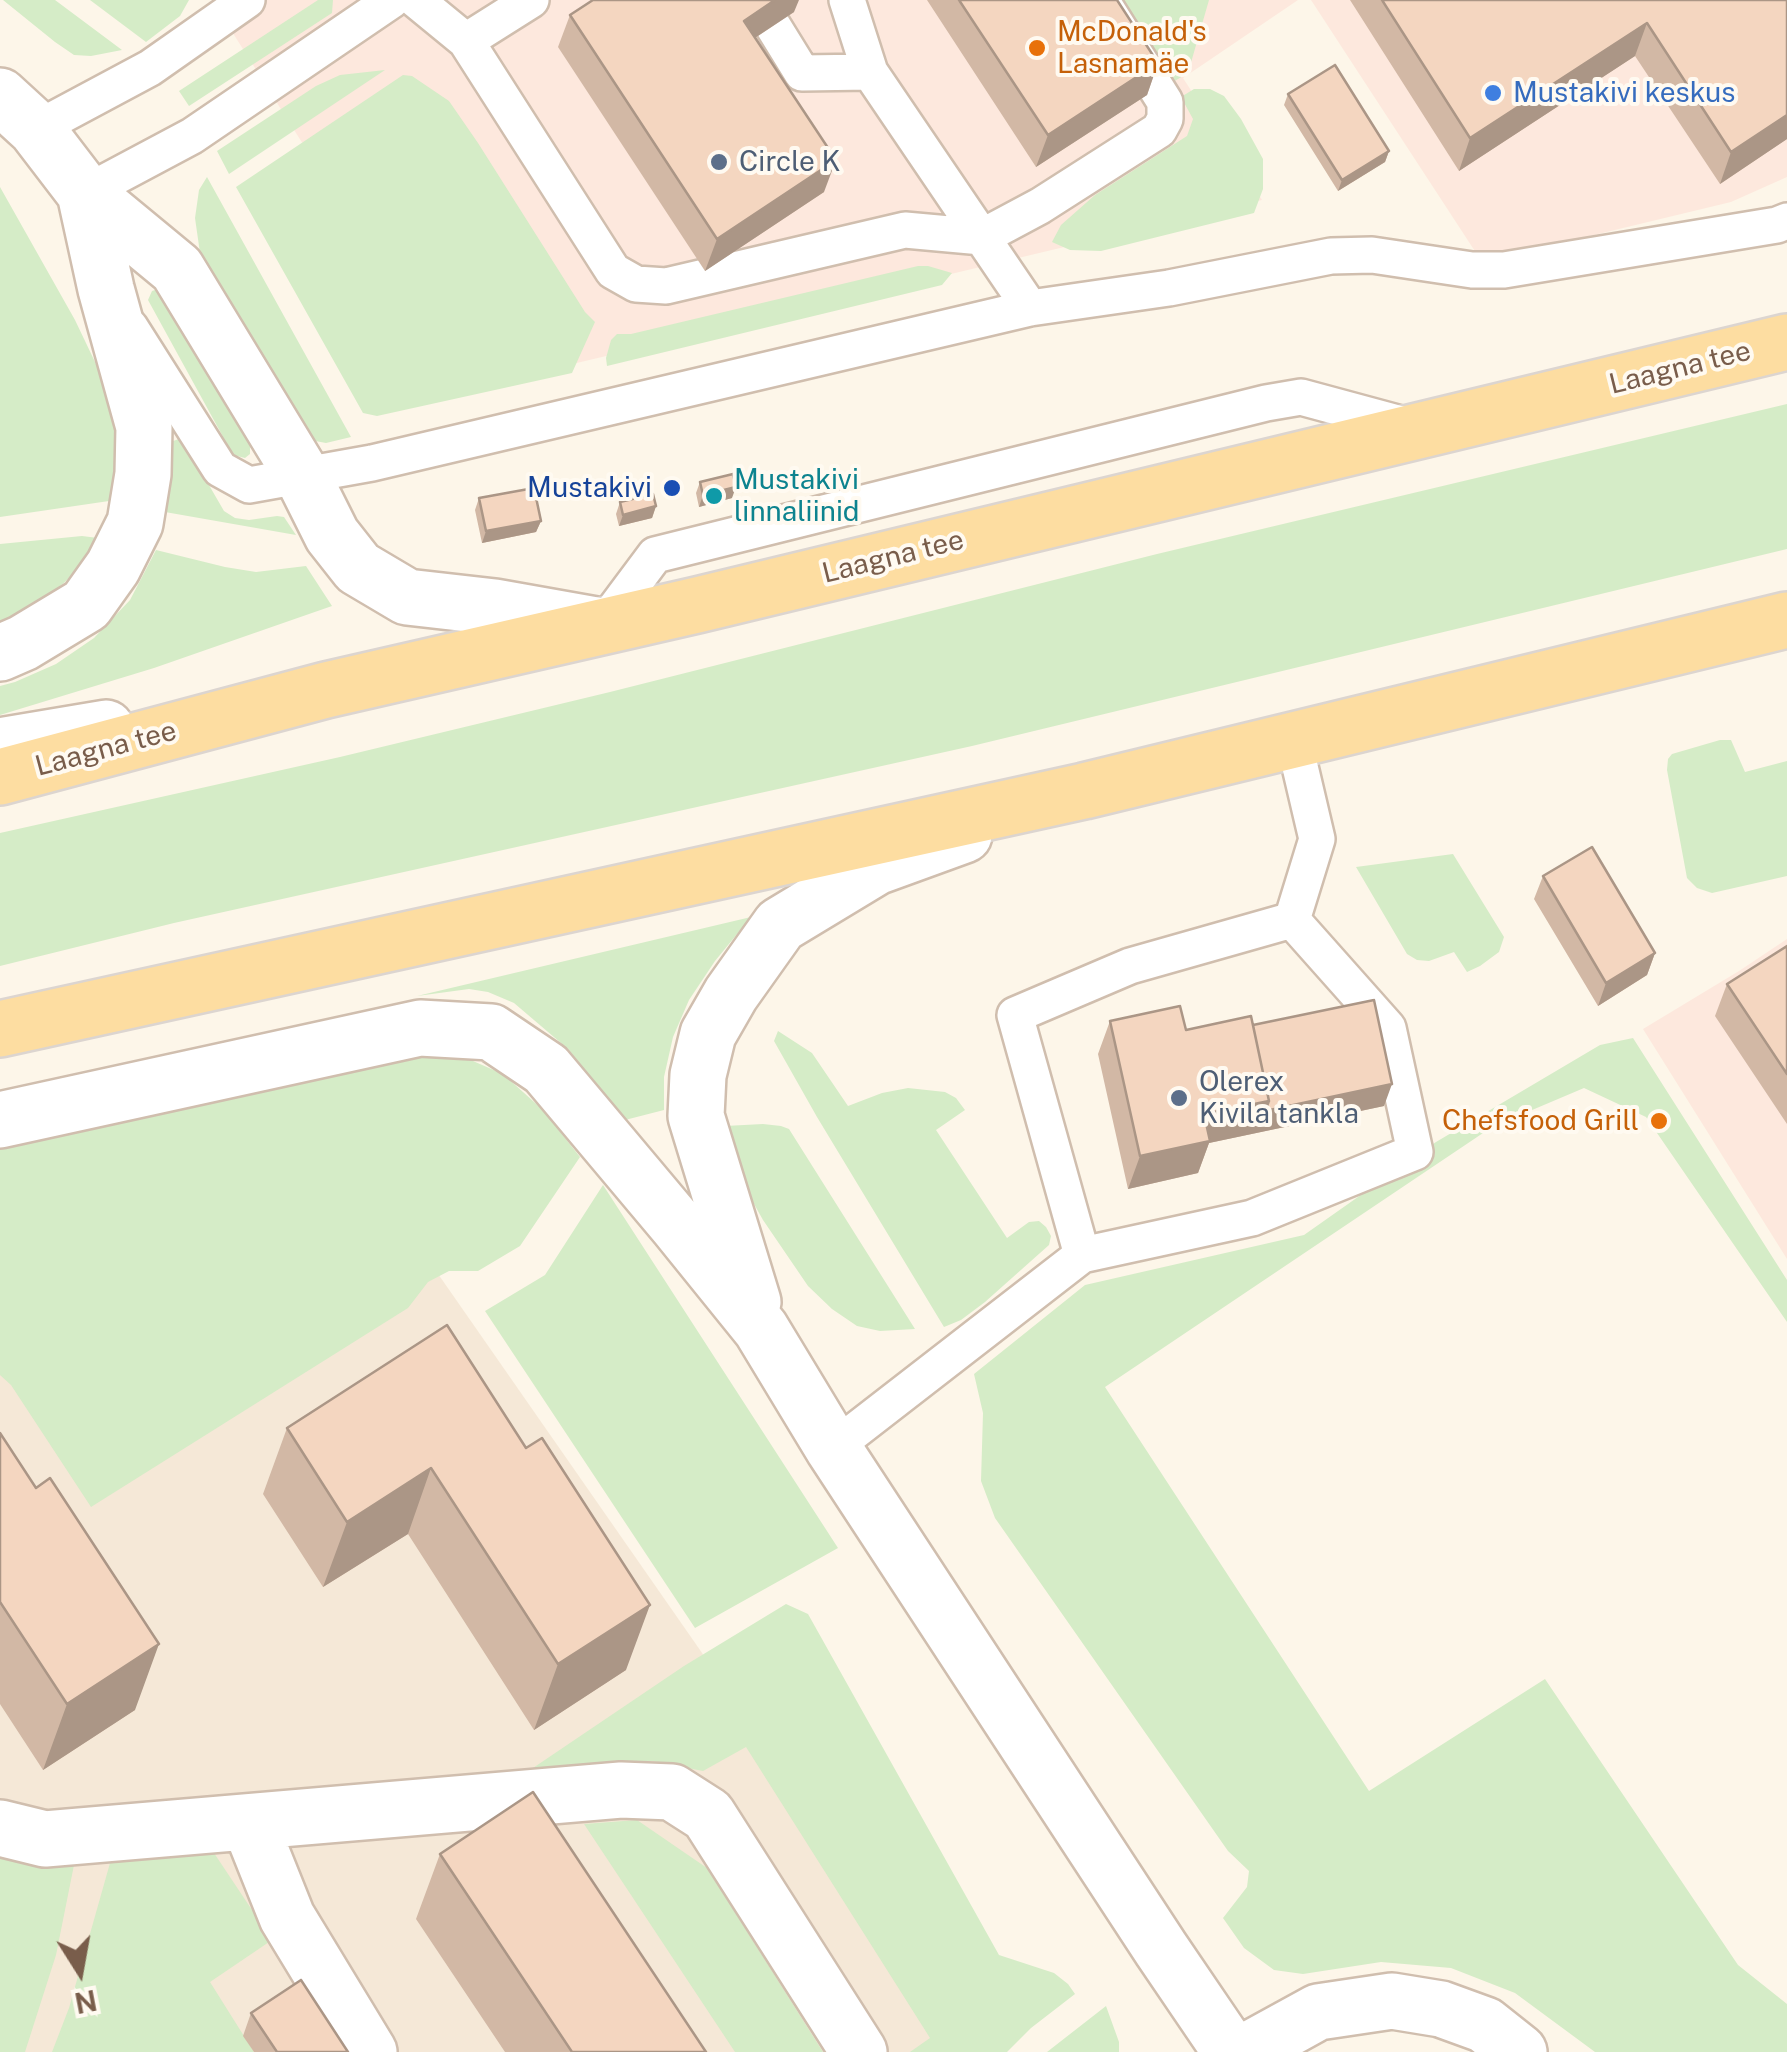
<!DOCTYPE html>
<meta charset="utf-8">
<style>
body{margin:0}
#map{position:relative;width:1787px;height:2052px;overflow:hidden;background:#fdf6e9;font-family:"Public Sans",sans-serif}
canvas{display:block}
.north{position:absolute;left:30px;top:1922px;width:100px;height:100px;-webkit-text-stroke:8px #fffaf1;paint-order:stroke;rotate:169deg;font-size:28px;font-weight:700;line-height:40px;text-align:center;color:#795d4b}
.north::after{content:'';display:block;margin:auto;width:35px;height:45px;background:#795d4b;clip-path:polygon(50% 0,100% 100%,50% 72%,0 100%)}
</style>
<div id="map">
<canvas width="1787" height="2052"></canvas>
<div class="north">N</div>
</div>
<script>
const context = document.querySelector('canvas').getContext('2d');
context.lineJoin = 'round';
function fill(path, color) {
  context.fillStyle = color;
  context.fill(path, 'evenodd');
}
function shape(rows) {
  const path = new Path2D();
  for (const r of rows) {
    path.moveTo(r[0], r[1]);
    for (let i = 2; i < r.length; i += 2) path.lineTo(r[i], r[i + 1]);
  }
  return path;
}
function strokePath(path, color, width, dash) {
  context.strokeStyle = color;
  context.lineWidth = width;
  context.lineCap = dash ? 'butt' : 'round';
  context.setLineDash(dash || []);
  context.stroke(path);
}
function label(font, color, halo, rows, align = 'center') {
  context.font = font + ' "Public Sans",sans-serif';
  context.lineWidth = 8;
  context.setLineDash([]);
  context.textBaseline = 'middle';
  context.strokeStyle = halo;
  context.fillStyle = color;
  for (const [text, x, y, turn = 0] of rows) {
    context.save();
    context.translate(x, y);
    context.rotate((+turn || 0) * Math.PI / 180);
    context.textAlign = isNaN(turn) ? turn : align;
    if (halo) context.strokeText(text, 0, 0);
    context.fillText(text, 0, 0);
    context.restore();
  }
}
fill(shape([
 [420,1248,980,2052,0,2052,0,1327]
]), '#f5e8d7');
fill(shape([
 [212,0,1298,0,1183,78,1262,200,459,391],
 [1311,0,1787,0,1787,177,1731,202,1482,262],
 [1787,939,1787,1259,1643,1029,1739,971]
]), '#fde8dd');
fill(shape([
 [3,0,55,0,122,50,91,56,74,55,55,42],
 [90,0,189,0,180,16,146,42],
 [318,0,333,0,332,13,189,106,179,91],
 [1120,0,1209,0,1188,73,1173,82],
 [385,70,229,174,217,151,316,86,340,75],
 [403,75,412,76,449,101,478,143,585,312,595,322,572,373,377,416,363,413,236,187],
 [1194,89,1210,89,1224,96,1241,119,1263,159,1263,189,1254,213,1101,251,1070,250,1052,242,1061,225,1095,195,1187,136,1193,119,1181,97],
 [207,177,351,437,326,443,310,440,304,434,200,253,195,218,199,190],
 [0,187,75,320,106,385,115,413,119,452,116,478,109,501,0,517],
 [918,266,928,266,952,273,942,285,607,366,606,358,611,340,617,334,631,334],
 [158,289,165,292,250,445,250,454,245,458,233,455,148,300,152,291],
 [1787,404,1787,549,972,746,174,923,0,966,0,833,340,757,610,692,1157,554],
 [179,439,184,442,224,511,235,518,249,520,277,516,284,517,296,535,165,512,171,448,173,441],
 [82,536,98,538,79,567,64,583,23,613,0,626,0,544],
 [156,550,225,567,256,572,306,566,332,606,154,668,0,715,0,686,15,682,56,664,94,638,130,600],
 [1720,740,1731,740,1745,772,1787,761,1787,876,1712,893,1697,888,1687,878,1667,770,1668,759,1672,754],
 [1453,854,1504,937,1499,952,1480,966,1467,972,1454,952,1429,961,1417,960,1407,954,1356,867],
 [751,917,715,961,689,1000,673,1037,664,1077,664,1110,625,1120,568,1049,514,1003,488,992,469,989,417,996],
 [778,1031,812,1053,848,1106,882,1093,908,1088,945,1092,956,1098,965,1110,936,1130,1007,1238,1029,1222,1039,1221,1046,1227,1051,1236,1049,1245,985,1302,961,1320,944,1327,817,1117,774,1041],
 [1633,1038,1787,1280,1787,1322,1646,1117,1584,1088,1492,1127,1105,1387,1369,1791,1545,1679,1738,1965,1787,2004,1787,2052,1595,2052,1515,1993,1451,1968,1381,1962,1303,1974,1274,1970,1244,1948,1223,1918,1247,1887,1249,1871,1228,1851,995,1518,981,1481,983,1413,974,1374,1085,1285,1304,1235,1436,1142,1600,1045],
 [406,1052,459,1055,503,1074,543,1110,580,1157,520,1246,478,1271,449,1271,428,1282,408,1308,91,1507,11,1385,0,1375,0,1141],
 [763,1124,781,1126,789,1129,915,1329,880,1331,857,1326,832,1309,808,1286,763,1220,744,1186,725,1126],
 [603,1185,838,1548,695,1628,485,1311,545,1275],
 [786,1604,808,1614,999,1955,1054,1973,1068,1984,1075,1994,1031,2028,1007,2052,910,2052,930,2038,746,1747,703,1771,652,1761,530,1770,684,1666],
 [637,1820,707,1868,823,2052,735,2052,584,1824],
 [212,1850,272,1940,210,1982,254,2052,52,2052,69,2008,112,1856],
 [0,1854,75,1860,56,1955,25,2052,0,2052],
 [1106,2006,1119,2042,1119,2052,1047,2052]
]), '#d5ecc7');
const service = shape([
 [416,0,466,41],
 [531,0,466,41,613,271,636,284,666,286,905,230,982,237,1040,206,1159,130,1165,119,1165,102,1101,0],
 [847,0,870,72,1030,308],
 [773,26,802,73,870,72],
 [36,129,150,68,247,0],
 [85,193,192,136,392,0],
 [130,327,220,469,249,485,372,463,1030,308,1169,288,1331,256,1372,255,1472,270,1504,270,1777,225,1787,221],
 [602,626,655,555,1266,403,1301,397,1412,427],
 [1082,1255,1015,1015,1130,966,1292,920],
 [833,1448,1082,1255,1252,1218,1415,1152,1388,1028,1292,920,1317,839,1294,741]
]);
const minor = shape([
 [249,1822,287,1917,369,2052],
 [0,1828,45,1839,621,1790,672,1792,708,1815,859,2052]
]);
const tertiary = shape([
 [0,96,36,129,85,193,177,269,302,475,332,535,358,568,407,597,495,607,602,626],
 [0,653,23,643,86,605,113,567,135,523,143,474,144,427,106,289,85,193],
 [0,746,106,728],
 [0,1120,420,1028,491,1032,546,1069,677,1225,761,1329,833,1448,1161,1949,1231,2052],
 [753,1302,696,1116,698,1075,708,1034,731,994,780,925,876,867,964,835],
 [1245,2052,1318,2012,1392,2001,1441,2009,1485,2025,1519,2052]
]);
const primary = shape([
 [0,777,326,690,697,605,1787,342],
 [0,1029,1084,791,1787,620]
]);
strokePath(service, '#d0beae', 40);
strokePath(minor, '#d0beae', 60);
strokePath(tertiary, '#d0beae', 60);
strokePath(primary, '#dcd5d0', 60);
strokePath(service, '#fff', 35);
strokePath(minor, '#fff', 55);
strokePath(tertiary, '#fff', 55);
strokePath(primary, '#fddda1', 55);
fill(shape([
 [927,0,1117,0,1158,63,1147,95,1036,167],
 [1350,0,1787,0,1787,139,1720,184,1635,56,1459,171],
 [794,12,755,38,824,192,705,271,558,47,570,15],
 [1288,94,1389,151,1385,162,1338,191,1284,105],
 [700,482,732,498,699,507,696,493],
 [479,498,541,521,536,532,482,543,475,510],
 [620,502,656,506,652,518,619,526,616,514],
 [1543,876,1655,953,1647,975,1598,1006,1534,899],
 [1787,946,1787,1124,1715,1016,1727,984],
 [1110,1021,1186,1030,1253,1025,1384,1106,1209,1143,1198,1173,1128,1189,1098,1054],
 [287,1428,526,1448,626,1670,534,1730,408,1534,323,1587,263,1494],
 [0,1433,135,1710,43,1770,0,1704],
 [440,1854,706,2052,505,2052,416,1919],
 [251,2013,348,2052,254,2052,243,2036]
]), '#d2b8a5');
fill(shape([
 [775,0,799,0,794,12,732,53,744,21],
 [1647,23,1635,56,1459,171,1470,138],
 [1158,63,1147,95,1036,167,1048,135],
 [1787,115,1787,139,1720,184,1731,152],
 [1389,151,1385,162,1338,191,1342,180],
 [836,160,824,192,705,271,717,239],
 [736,487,732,498,699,507,703,495],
 [656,506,652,518,619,526,623,515],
 [541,521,536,532,482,543,486,531],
 [1655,953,1647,975,1598,1006,1606,983],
 [1392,1084,1384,1106,1209,1143,1198,1173,1128,1189,1140,1156,1204,1114,1269,1101],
 [431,1468,408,1534,323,1587,347,1522],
 [650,1605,626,1670,534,1730,558,1664],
 [159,1644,135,1710,43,1770,67,1704]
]), '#ab9686');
const building = shape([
 [593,0,775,0,744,21,836,160,717,239,570,15,593,0],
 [959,0,1117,0,1158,63,1048,135,959,0],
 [1382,0,1787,0,1787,115,1731,152,1647,23,1470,138,1382,0],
 [1335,65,1389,151,1342,180,1288,94,1335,65],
 [733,474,736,487,703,495,700,482,733,474],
 [534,488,541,521,486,531,479,498,534,488],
 [653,494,656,506,623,515,620,502,653,494],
 [1592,847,1655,953,1606,983,1543,876,1592,847],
 [1787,946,1787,1074,1727,984,1787,946],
 [1374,1000,1392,1084,1265,1111,1269,1101,1253,1025,1374,1000],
 [1180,1006,1186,1030,1251,1016,1269,1101,1204,1114,1210,1141,1140,1156,1110,1021,1180,1006],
 [447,1325,526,1448,542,1438,650,1605,558,1664,431,1468,347,1522,287,1428,447,1325],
 [0,1433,36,1488,50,1478,159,1644,67,1704,0,1602,0,1433],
 [533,1792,706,2052,572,2052,440,1854,533,1792],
 [301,1980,348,2052,277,2052,251,2013,301,1980]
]);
fill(building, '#f4d6c0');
strokePath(building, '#ab9686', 2.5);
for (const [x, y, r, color] of [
 [1037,48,10,"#e8710a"],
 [1493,93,10,"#3f7fe0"],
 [719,162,10,"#5c6f8a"],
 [672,488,10,"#1a4fb4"],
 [714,496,10,"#0f9aa8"],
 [1179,1098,10,"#5c6f8a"],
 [1659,1121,10,"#e8710a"]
]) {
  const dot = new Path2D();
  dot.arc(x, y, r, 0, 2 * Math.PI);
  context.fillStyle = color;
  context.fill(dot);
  strokePath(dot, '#fffaf1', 4);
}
label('28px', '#c56008', '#fffaf1', [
 ["McDonald's",1057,32],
 ["Lasnamäe",1057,64],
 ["Chefsfood Grill",1639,1121,"right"]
], 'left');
label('28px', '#366cbe', '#fffaf1', [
 ["Mustakivi keskus",1513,93]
], 'left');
label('28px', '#4e5e75', '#fffaf1', [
 ["Circle K",739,162],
 ["Olerex",1199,1082],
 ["Kivila tankla",1199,1114]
], 'left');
label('28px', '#795d4b', '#fffaf1', [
 ["Laagna tee",1680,368,-14],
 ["Laagna tee",893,557,-14],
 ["Laagna tee",106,749,-15]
]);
label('28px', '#0d838f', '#fffaf1', [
 ["Mustakivi",734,480],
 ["linnaliinid",734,512]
], 'left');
label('28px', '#164399', '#fffaf1', [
 ["Mustakivi",652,488]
], 'right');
</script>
